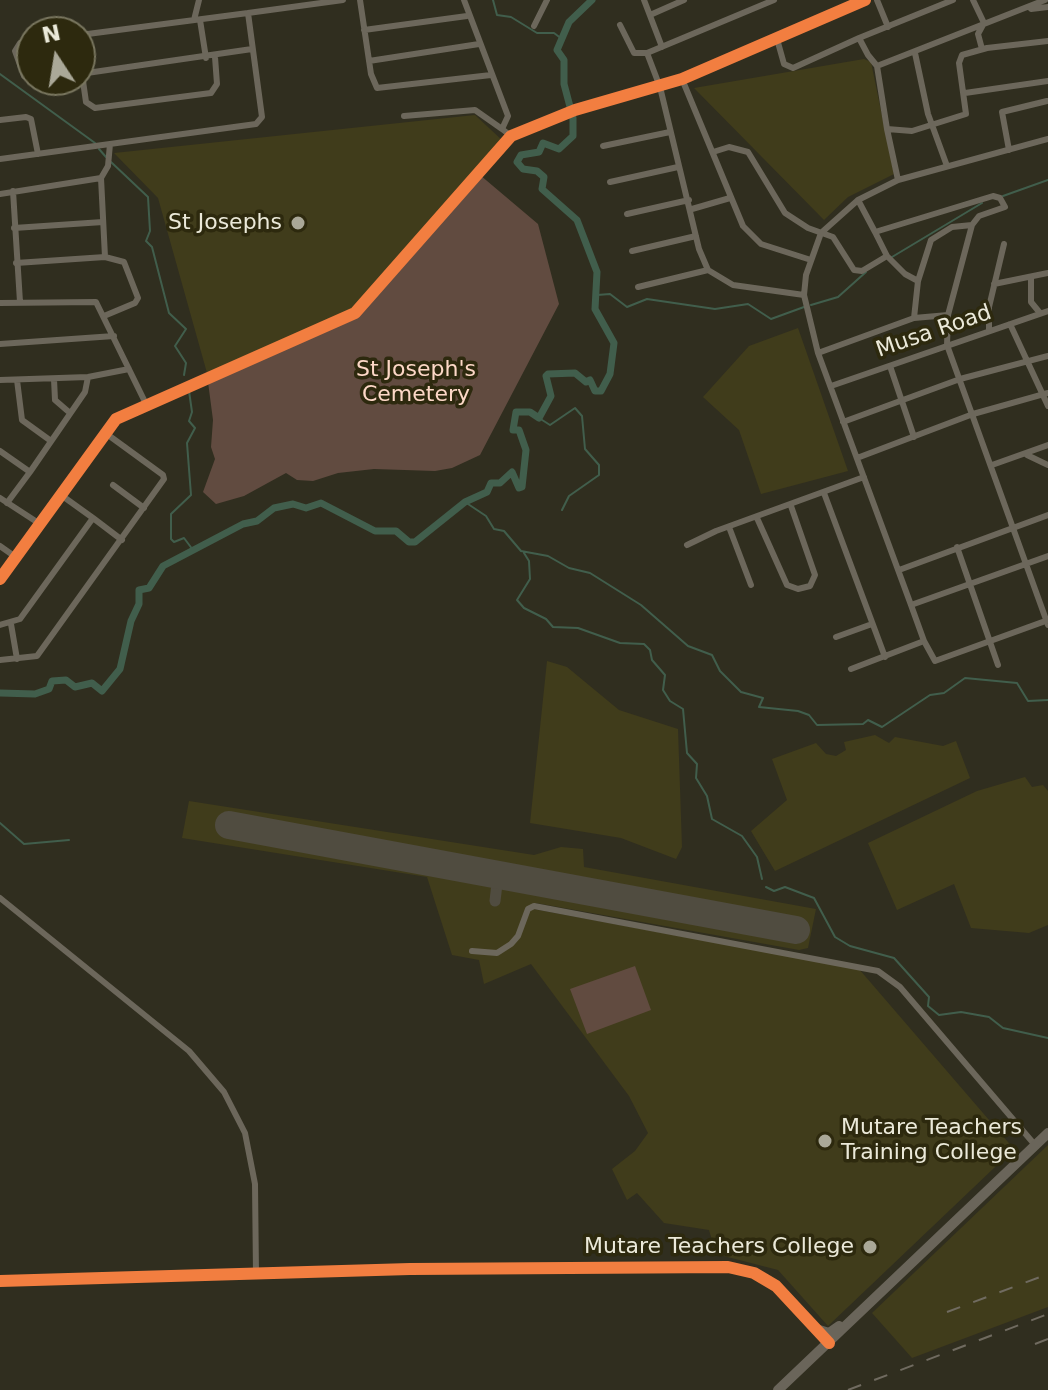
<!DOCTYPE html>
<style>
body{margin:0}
#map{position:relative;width:1048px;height:1390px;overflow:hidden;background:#302e1f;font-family:"DejaVu Sans",sans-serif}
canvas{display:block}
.north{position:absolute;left:16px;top:16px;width:80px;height:80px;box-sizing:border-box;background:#2d290e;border:2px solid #79765f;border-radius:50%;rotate:348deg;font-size:22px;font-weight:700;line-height:32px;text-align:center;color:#ebe9d9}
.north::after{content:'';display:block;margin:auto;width:28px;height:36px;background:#aaa898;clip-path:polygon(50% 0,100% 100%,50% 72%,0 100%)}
</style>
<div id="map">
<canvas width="1048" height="1390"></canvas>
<div class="north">N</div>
</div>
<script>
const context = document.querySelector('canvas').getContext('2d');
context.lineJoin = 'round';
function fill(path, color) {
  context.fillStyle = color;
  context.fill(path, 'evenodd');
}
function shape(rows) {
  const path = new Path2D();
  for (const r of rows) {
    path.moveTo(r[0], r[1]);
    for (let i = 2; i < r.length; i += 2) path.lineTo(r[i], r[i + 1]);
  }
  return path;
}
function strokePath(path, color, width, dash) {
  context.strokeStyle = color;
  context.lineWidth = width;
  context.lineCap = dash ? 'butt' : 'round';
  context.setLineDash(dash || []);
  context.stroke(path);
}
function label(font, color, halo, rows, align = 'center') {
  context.font = font + ' "DejaVu Sans",sans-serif';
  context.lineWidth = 7;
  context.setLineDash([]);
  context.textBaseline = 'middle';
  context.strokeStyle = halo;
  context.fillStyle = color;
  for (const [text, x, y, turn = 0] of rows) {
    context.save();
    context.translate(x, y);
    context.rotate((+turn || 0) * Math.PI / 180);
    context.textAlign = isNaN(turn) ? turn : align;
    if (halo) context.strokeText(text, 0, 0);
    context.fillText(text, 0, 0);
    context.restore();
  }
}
fill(shape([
 [864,59,871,62,894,174,848,197,824,220,694,88],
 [475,115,503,141,355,308,207,373,158,198,114,153],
 [798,328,848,471,761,494,739,430,703,397,749,346],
 [547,661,567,667,619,710,678,729,682,847,676,859,621,838,530,823],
 [875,735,889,743,895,737,943,746,956,741,970,778,775,871,751,831,787,800,772,759,816,743,826,754,836,756,846,750,844,742],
 [1025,777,1032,787,1043,785,1048,791,1048,925,1029,933,971,928,954,884,897,910,868,843,977,791],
 [189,801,534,855,561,847,583,849,584,867,816,909,808,948,799,950,536,903,533,909,859,969,1014,1149,828,1326,778,1270,716,1254,709,1230,664,1223,637,1193,627,1200,612,1169,635,1151,648,1133,629,1096,531,964,484,984,479,960,452,955,427,877,182,838],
 [1048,1145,1048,1307,912,1358,872,1313]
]), '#403c1b');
fill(shape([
 [480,175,538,224,559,304,480,455,452,468,435,471,374,469,338,473,313,481,297,480,286,473,244,496,216,504,203,492,215,459,211,447,213,420,208,382,364,310],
 [635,966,651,1010,587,1034,570,989]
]), '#614b40');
strokePath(shape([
 [493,0,497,15,511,17,537,33,554,33,562,39],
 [0,74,95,143],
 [99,149,106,157],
 [111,162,148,197,150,231,146,241,152,247,169,313,186,329,175,346,186,363,184,375],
 [1003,196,1048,180],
 [892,257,982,203],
 [597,295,610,294,627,307,647,299,715,309,748,304,771,319,804,307],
 [811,305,838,297,866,272],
 [189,391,192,412,189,421,195,428,187,443,191,495,171,514,171,539,174,542,184,538,193,550],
 [539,418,550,425,575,408,582,416,585,449,599,465,599,475,569,496,562,510],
 [465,502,486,516,494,529,504,531,521,551,548,556,569,568,590,573,641,605,688,646,712,655,720,671,741,692,763,698,759,707,798,711,809,715,817,725,863,724,868,720,882,727,930,695,944,693,965,678,1017,683,1028,701,1048,700],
 [524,553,529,561,530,579,517,600,524,608,546,619,553,627,578,628,620,643,644,644,650,650,652,660,665,675,663,690,670,701,683,709,687,753,697,764,696,778,707,796,712,819,742,836,757,857,762,879],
 [0,823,24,844,69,840],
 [766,887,774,891,785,887,814,898,835,937,850,946,894,958,929,997,928,1006,939,1015,961,1012,989,1017,1003,1028,1048,1038]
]), '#415e4c', 2);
strokePath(shape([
 [0,693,35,694,49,689,52,681,66,680,75,687,92,683,102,691,120,669,131,621,139,604,139,590,149,588,163,566,243,524,257,521,274,508,293,504,306,508,321,503,375,531,396,531,409,542,415,542,465,502,487,492,491,483,500,483,512,472,519,488,522,487,526,450,519,430,513,430,516,412,530,412,539,418,551,396,546,376,548,374,575,373,586,382,590,380,595,391,601,391,610,374,614,343,595,309,597,272,577,220,542,189,544,177,537,171,523,169,517,162,521,155,539,152,543,143,559,149,573,136,573,118,564,84,564,60,557,50,569,22,592,0]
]), '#415e4c', 7);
strokePath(shape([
 [495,901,498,875]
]), '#504c40', 11);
strokePath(shape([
 [229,825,796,930]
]), '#504c40', 28);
strokePath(shape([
 [360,0,371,74,377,88,491,75],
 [464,0,508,116,502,129,511,136],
 [644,0,662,47],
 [877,0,888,27],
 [953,0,859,38,868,55,877,66,1045,0],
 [973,0,984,23,978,34,982,49],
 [1031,9,1048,7],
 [650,15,684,0],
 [194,20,199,0],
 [200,20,206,58],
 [620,25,634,53,647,53,660,87,699,249,708,270,733,285,804,295],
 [534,26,547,0],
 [364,30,467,16],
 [80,35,248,13],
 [777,39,784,64,793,68,859,38],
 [32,41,20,43,15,51,24,76,32,80],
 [647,53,774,0],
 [915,53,928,114,947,166],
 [369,61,479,44],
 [877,66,887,129,912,131,966,114,959,63,962,55,987,48,1048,41],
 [80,74,252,49],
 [82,74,86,102,95,108,211,93,217,84,215,57],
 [682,79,743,226,761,244,811,260],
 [965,93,1048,81],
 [404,116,475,110,502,129],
 [0,120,26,117,31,119,38,154],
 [887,129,898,180],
 [1048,139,898,180,858,200,821,233,806,275,804,295,818,353,911,605,1048,556],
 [603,146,670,132],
 [1009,150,1002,112,1047,101],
 [713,152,729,147,748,152,785,213,808,228,833,237,854,270,862,271,887,256,875,232],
 [0,159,256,124,262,117,248,13,343,0],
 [610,182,678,167],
 [13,191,20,302],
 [0,194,101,178],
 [858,200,875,232,993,196,1000,198,1005,207,979,216,972,225,948,315],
 [692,209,730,198],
 [627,214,689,200],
 [14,228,103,222],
 [632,251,696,236],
 [887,256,905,274,918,281,914,318],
 [105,257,101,178,108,166,110,144],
 [16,263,105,257,124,262,138,298,135,303,104,316],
 [1031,279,1031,302,1040,313],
 [918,281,931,240,952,227,972,225],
 [994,284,1048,273],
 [638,287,708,270],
 [0,303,96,302,147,406],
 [1010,324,1048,406],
 [989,331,989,307,1004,244],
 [0,344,114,336],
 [818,353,914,318,948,315,947,345,1048,625],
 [890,366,914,437],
 [54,379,55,400,70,413],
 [0,380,88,377,129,369],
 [17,380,22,420,51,441],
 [831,386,1048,311],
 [843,422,960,379,1048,356],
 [0,451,30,472,85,392,88,377],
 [1027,455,1048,465],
 [857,458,973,414,1048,393],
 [992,465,1048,445],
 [113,485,144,508],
 [824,493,885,657],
 [0,498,40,524],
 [7,503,30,472],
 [93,518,122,540],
 [757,518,787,585,798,589,810,586,815,575,791,506],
 [729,527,751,585],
 [687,545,716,531,864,477],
 [0,546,17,558],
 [957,547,998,665],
 [899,570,1048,515],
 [0,579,116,419,355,313,511,136,575,110,682,79,865,0],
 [11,624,17,659],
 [0,625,20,619,93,518,61,495],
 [836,637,872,624],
 [924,641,935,661,1048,620],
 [0,660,37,656,164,479,163,475,104,432],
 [851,669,924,641,911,605],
 [0,898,189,1051,224,1092,245,1133,255,1184,256,1274],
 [472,951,497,953,511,944,518,936,528,909,534,906,878,971,900,987,1035,1145],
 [0,1281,410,1269,728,1267,754,1273,776,1286,829,1343]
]), '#6c675b', 6);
strokePath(shape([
 [816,1329,829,1333,839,1326],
 [778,1390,1048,1133]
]), '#6a655a', 10);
strokePath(shape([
 [947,1312,1048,1274],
 [1035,1344,1048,1339],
 [848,1390,1048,1314]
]), '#706b60', 2, [14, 14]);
strokePath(shape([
 [0,579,116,419,355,313,511,136,575,110,682,79,865,0],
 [0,1281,410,1269,728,1267,754,1273,776,1286,829,1343]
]), '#f27e40', 12);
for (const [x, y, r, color] of [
 [298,223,8,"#aaa898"],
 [825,1141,8,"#aaa898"],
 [870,1247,8,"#aaa898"]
]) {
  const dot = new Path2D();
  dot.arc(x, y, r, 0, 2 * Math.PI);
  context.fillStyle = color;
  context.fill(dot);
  strokePath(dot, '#2d290e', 3);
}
label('22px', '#ebe9d9', '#2d290e', [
 ["St Josephs",282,223],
 ["Mutare Teachers",841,1128,"left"],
 ["Training College",841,1153,"left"],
 ["Mutare Teachers College",854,1247]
], 'right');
label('22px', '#ebe9d9', '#2d290e', [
 ["Musa Road",934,332,-19]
]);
label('22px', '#fdd8c7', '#2d290e', [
 ["St Joseph's",416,370],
 ["Cemetery",416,395]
]);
</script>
